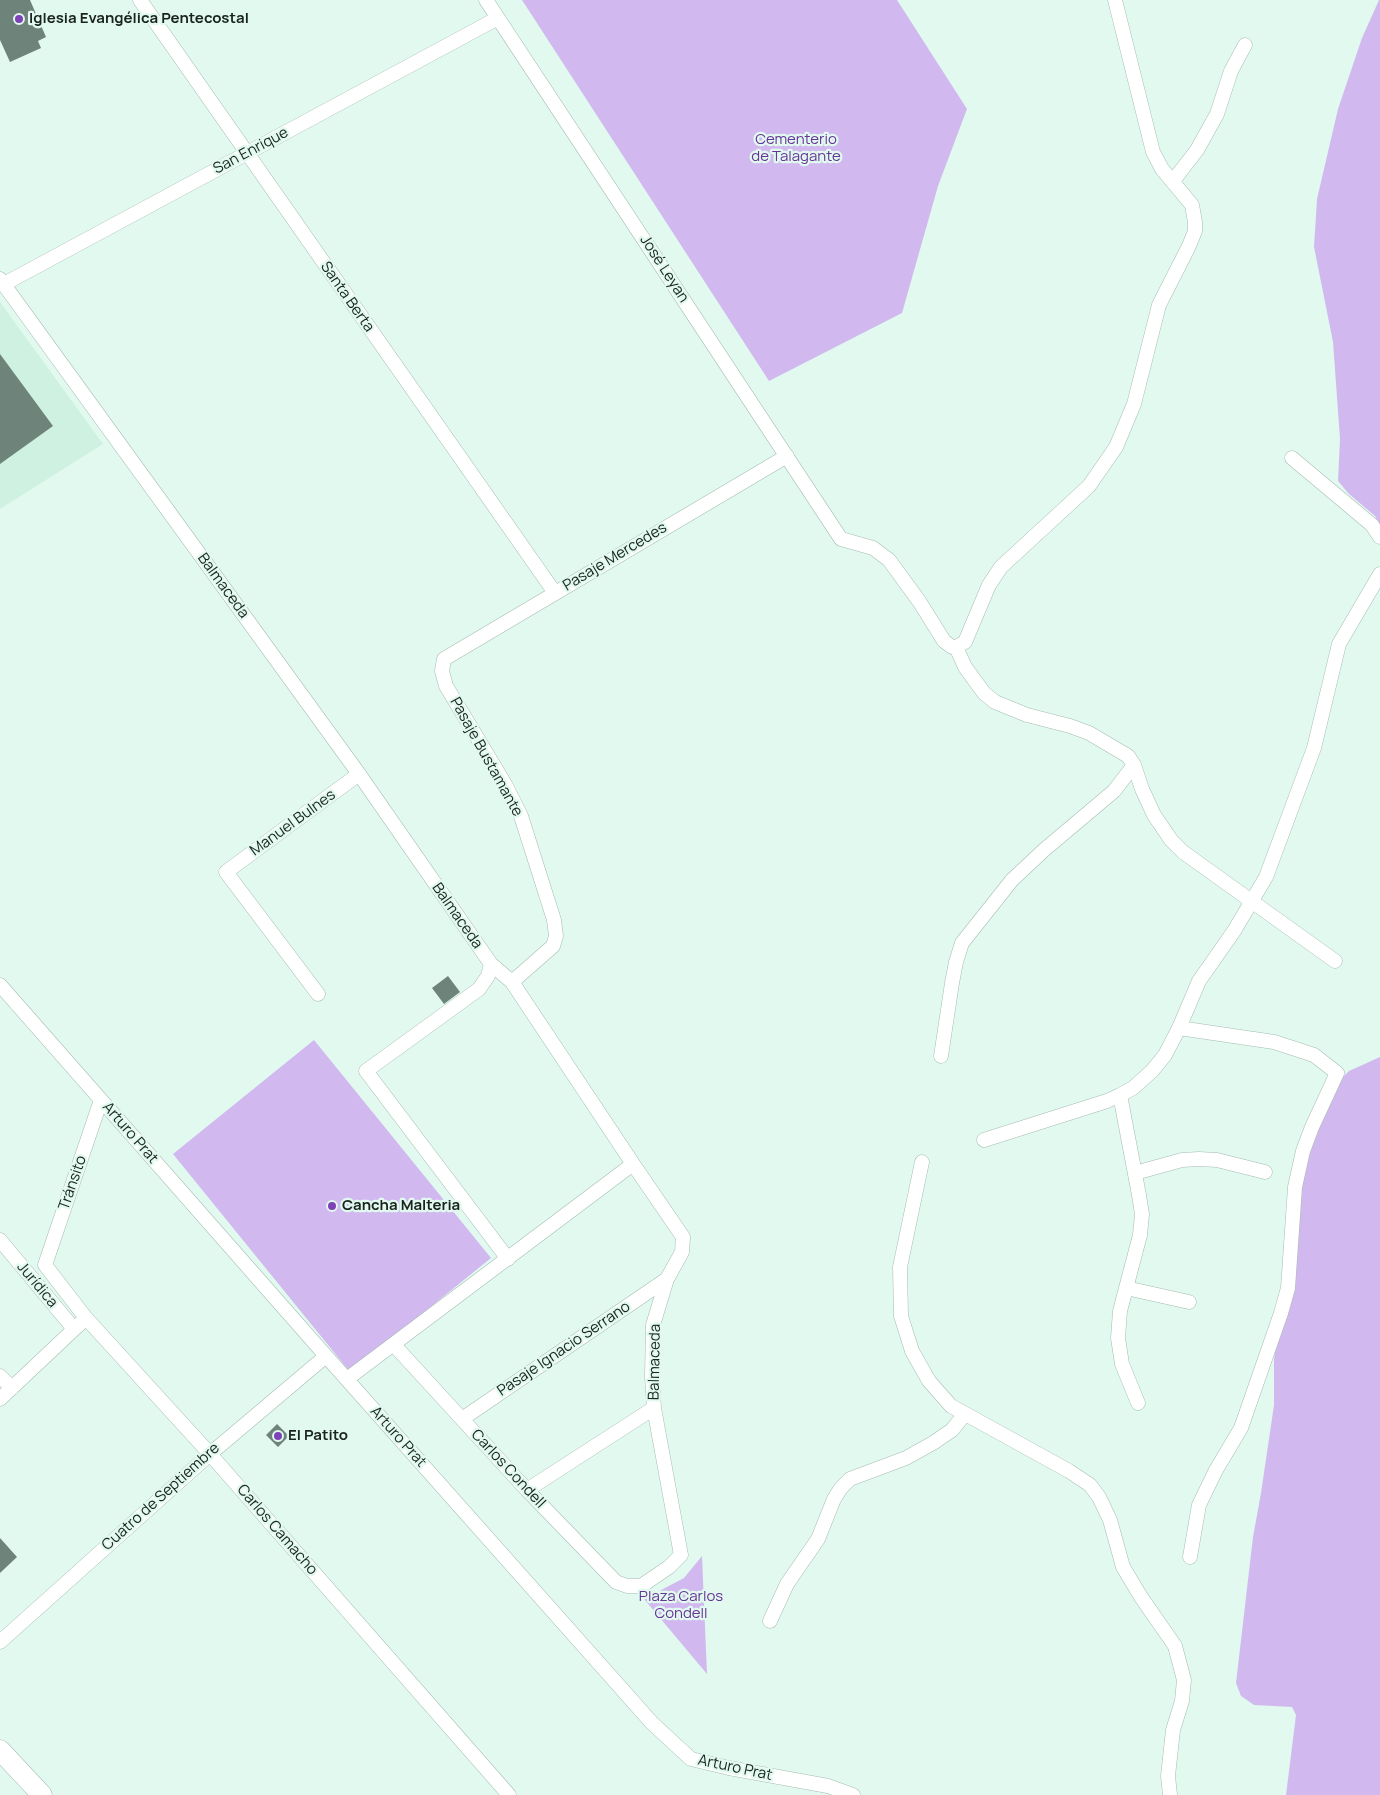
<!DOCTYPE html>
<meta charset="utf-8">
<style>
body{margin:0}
canvas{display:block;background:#e1f9ef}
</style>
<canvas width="1380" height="1795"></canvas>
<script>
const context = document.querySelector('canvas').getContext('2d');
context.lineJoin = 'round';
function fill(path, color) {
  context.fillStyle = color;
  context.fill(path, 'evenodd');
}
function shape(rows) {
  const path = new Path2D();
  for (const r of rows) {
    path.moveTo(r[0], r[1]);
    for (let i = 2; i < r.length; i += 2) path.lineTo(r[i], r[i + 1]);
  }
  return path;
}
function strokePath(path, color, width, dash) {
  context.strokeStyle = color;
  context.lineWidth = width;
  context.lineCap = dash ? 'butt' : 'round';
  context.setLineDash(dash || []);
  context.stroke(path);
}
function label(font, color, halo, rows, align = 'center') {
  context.font = font + ' Manrope,sans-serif';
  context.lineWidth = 4.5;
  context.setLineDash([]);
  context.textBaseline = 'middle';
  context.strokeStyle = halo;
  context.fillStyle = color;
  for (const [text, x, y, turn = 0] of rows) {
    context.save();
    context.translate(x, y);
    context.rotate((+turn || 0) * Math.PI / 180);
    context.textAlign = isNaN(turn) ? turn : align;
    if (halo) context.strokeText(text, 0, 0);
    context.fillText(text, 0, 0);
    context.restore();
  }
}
fill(shape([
 [0,302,103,444,0,509]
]), '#cff1e2');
fill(shape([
 [522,0,897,0,967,109,938,186,902,313,769,381],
 [1379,0,1380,0,1380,525,1375,516,1349,494,1338,481,1340,439,1333,342,1314,247,1317,199,1338,109,1362,38],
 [314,1040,491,1258,350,1372,173,1154],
 [1380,1057,1380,1795,1286,1795,1296,1715,1292,1707,1254,1705,1241,1696,1236,1683,1253,1537,1261,1493,1274,1405,1274,1360,1295,1176,1325,1094,1349,1071],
 [702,1556,707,1674,644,1599,684,1578]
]), '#d1b9ef');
fill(shape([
 [0,0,30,0,46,37,38,41,41,48,10,62,0,40],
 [0,354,53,426,0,464],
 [448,976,460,992,444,1004,432,988],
 [277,1424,289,1436,278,1447,266,1435],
 [0,1538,17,1557,0,1573]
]), '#6e847b');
const street = shape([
 [140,0,555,593],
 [486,0,841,539,873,548,889,560,919,601,944,641,952,647,956,647,965,642,989,585,1001,567,1089,486,1116,447,1134,404,1159,305,1189,246,1195,231,1195,222,1192,205,1162,169,1153,152,1115,0],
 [1173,181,1197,150,1217,114,1231,71,1245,45],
 [0,279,359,774,491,964,512,982,633,1164,683,1237,682,1252,667,1279,653,1325,652,1377,654,1408,681,1555,669,1567,641,1586,627,1586,616,1582,527,1490,394,1345],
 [4,284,498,18],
 [1292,458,1372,525,1380,537],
 [956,647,965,667,984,693,995,702,1027,715,1070,726,1089,733,1128,756,1134,765,1142,789,1154,815,1171,840,1183,852,1335,961],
 [491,964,488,976,479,989,366,1071,508,1259],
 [512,982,553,946,556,936,554,920,521,816,505,784,446,686,442,671,444,659,787,456],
 [0,985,326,1356,652,1723,691,1759,729,1768,828,1786,853,1795],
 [318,994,226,872,359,774],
 [1179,1028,1274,1042,1314,1055,1337,1073,1312,1127,1303,1151,1295,1187,1288,1288,1281,1313,1241,1428,1216,1470,1199,1505,1190,1557],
 [941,1056,952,983,956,962,962,943,1012,880,1044,850,1114,791,1134,765],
 [1120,1095,1139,1195,1142,1214,1140,1235,1120,1311,1118,1338,1122,1364,1138,1403],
 [101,1100,45,1265,86,1318,210,1454,509,1795],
 [984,1140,1107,1101,1120,1095,1133,1088,1152,1071,1165,1055,1179,1028,1199,981,1234,931,1266,877,1314,748,1339,644,1380,574],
 [922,1162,900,1267,901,1316,912,1351,929,1381,951,1406,1069,1471,1090,1485,1099,1497,1110,1520,1123,1567,1141,1597,1175,1646,1184,1680,1182,1701,1173,1730,1168,1776,1170,1795],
 [1135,1173,1182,1160,1199,1159,1217,1160,1265,1172],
 [0,1240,74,1329],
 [1126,1288,1189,1302],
 [0,1376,12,1388],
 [347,1379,633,1164],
 [0,1399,86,1318],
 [462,1419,667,1279],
 [527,1490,654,1408],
 [770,1621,787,1584,818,1539,834,1499,841,1488,850,1479,906,1458,933,1443,952,1430,965,1414],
 [0,1642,210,1454,326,1356]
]);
const secondary = shape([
 [0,1750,42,1795]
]);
strokePath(street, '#a5bcb2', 15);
strokePath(secondary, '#a5bcb2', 21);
strokePath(street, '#fff', 14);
strokePath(secondary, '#fff', 20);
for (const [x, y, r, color] of [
 [19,19,5,"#7e41b6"],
 [332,1206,5,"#7e41b6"],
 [278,1436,5,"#7e41b6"]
]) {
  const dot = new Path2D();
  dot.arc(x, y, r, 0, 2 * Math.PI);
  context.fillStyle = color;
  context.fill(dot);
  strokePath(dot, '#e1f9ef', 2);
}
label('bold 15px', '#1a231f', '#e1f9ef', [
 ["Iglesia Evangélica Pentecostal",29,19],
 ["Cancha Malteria",342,1206],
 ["El Patito",288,1436]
], 'left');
label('15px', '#673497', '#e1f9ef', [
 ["Cementerio",796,140],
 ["de Talagante",796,157],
 ["Plaza Carlos",681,1597],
 ["Condell",681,1614]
]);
label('15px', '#1a231f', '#e1f9ef', [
 ["San Enrique",251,151,-28],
 ["José Leyan",664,269,57],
 ["Santa Berta",347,297,55],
 ["Pasaje Mercedes",615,557,-31],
 ["Balmaceda",223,586,54],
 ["Pasaje Bustamante",486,757,61],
 ["Manuel Bulnes",293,823,-36],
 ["Balmaceda",457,916,55],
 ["Arturo Prat",130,1133,49],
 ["Tránsito",73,1183,-71],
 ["Jurídica",37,1285,50],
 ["Pasaje Ignacio Serrano",564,1349,-34],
 ["Balmaceda",655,1362,-89],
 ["Arturo Prat",398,1437,48],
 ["Carlos Condell",508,1469,47],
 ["Cuatro de Septiembre",161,1497,-42],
 ["Carlos Camacho",277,1530,49],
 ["Arturo Prat",735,1768,12]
]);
</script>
